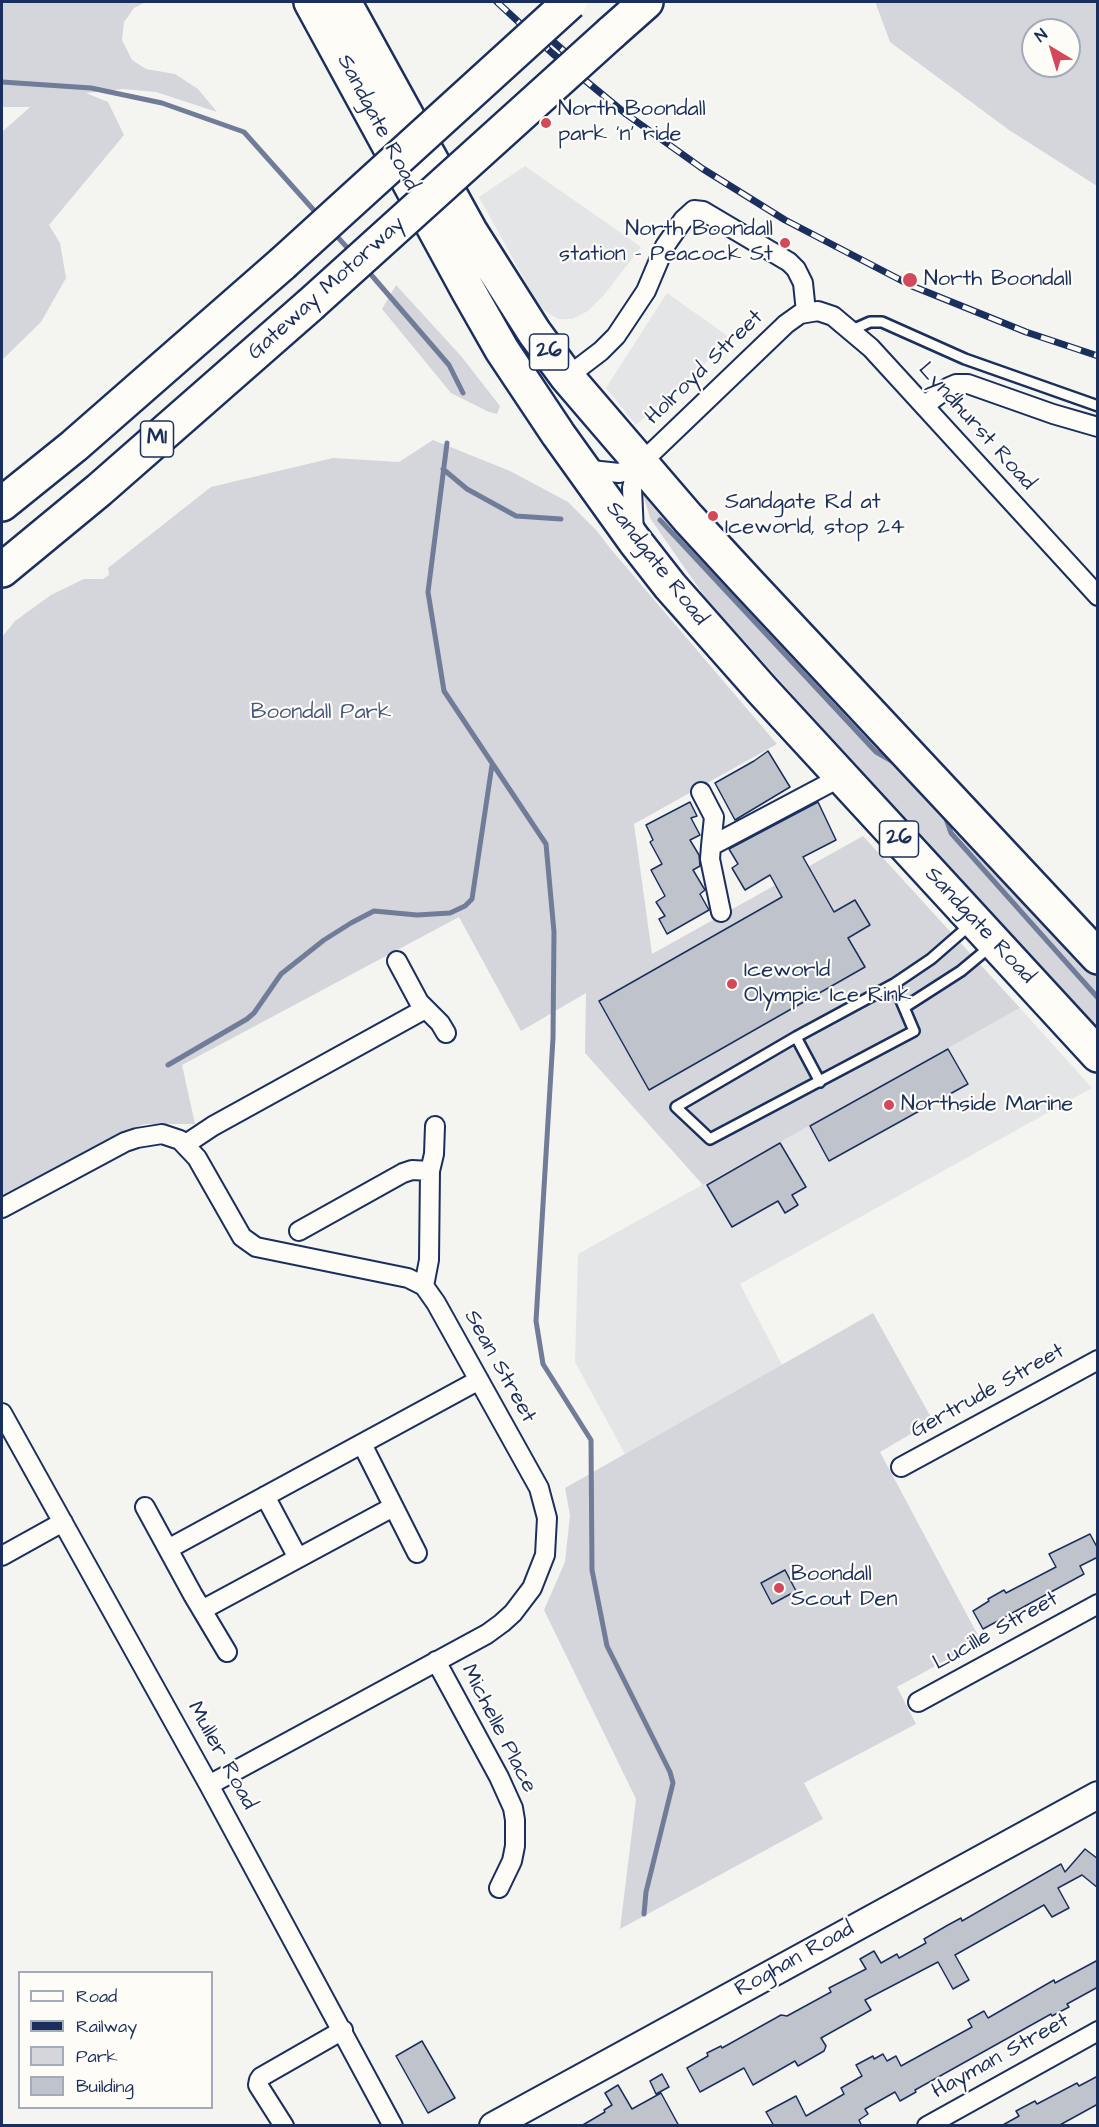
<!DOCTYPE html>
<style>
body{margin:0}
#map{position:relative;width:1099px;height:2127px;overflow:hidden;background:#f4f4f1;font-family:"Architects Daughter",sans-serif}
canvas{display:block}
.frame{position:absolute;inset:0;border:3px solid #1b2f5e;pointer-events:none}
.legend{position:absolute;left:18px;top:1971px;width:195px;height:138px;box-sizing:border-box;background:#fdfcf7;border:2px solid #a3aaba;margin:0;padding:8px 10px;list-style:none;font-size:18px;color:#1b2f5e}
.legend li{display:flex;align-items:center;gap:12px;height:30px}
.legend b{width:30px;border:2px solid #a3aaba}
.north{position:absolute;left:1021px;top:18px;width:60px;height:60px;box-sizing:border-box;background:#fdfcf7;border:2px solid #a3aaba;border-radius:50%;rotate:322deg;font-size:16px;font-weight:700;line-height:24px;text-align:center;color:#1b2f5e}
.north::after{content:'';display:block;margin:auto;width:21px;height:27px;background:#d1495b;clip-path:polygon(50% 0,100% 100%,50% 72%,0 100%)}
</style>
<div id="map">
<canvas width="1099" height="2127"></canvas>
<div class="frame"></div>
<ul class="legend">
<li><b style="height:8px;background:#fdfcf7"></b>Road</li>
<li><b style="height:8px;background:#1b2f5e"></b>Railway</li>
<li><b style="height:16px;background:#d4d6db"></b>Park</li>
<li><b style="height:16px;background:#bfc3cc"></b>Building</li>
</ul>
<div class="north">N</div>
</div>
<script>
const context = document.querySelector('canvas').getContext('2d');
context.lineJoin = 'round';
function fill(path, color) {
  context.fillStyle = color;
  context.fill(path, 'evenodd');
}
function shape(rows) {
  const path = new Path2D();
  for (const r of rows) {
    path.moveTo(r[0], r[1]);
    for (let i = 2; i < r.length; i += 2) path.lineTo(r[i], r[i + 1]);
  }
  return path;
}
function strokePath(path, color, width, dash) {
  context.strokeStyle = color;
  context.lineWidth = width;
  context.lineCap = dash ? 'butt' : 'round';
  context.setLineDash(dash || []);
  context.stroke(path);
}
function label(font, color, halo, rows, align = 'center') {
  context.font = font + ' "Architects Daughter",sans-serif';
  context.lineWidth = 4.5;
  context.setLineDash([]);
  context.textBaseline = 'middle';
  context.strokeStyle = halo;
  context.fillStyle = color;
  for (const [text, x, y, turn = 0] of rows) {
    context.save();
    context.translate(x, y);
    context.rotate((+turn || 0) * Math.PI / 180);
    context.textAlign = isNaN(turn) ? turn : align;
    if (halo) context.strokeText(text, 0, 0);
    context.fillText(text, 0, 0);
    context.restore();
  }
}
fill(shape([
 [525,166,641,247,604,295,588,311,572,319,558,319,540,308,479,197],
 [667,293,732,339,636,425,606,388],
 [1020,1008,1092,1088,740,1284,782,1365,625,1454,575,1362,578,1254]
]), '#e4e5e6');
fill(shape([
 [2,2,146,2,134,8,124,22,122,40,132,60,146,69,175,74,198,89,217,112,156,92,123,89,86,93,108,102,124,135,49,225,60,243,66,278,41,322,2,360,2,132,30,107,2,107],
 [877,2,1097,2,1097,186,1009,130,890,42,876,4],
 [1033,30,1069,30,1069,66,1033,66],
 [396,285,461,356,500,406,497,414,489,412,451,393,382,309],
 [433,440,510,471,568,502,597,531,609,547,777,744,634,824,652,954,863,836,1020,1008,703,1185,585,1053,586,993,521,1031,459,917,182,1065,195,1124,145,1124,124,1131,2,1195,2,637,15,621,51,595,84,579,103,579,109,575,108,568,211,487,333,458,399,462],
 [643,494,652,494,1097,969,1097,1031,707,600,650,518],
 [873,1313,933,1421,880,1452,981,1641,897,1687,916,1724,804,1783,823,1819,620,1929,636,1799,544,1610,565,1562,570,1515,565,1488]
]), '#d4d6db');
strokePath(shape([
 [2,82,91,88,162,103,244,132,319,216],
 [333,232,353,254],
 [367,270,449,365,463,393],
 [447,443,428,592,444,691,546,844,554,932,553,1038,536,1321,543,1364,591,1440,592,1570,607,1646,670,1772,673,1783,646,1892,644,1914],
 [443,469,467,489,516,516,561,519],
 [660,520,876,752,897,764],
 [944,813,951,833,1098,998],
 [168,1065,247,1019,254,1013,281,974,324,940,351,923,374,911,417,915,450,913,465,906,472,899,492,765]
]), '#717c98', 5);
const building = shape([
 [768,751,790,787,735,820,715,783,754,761,768,751],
 [690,802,697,816,691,818,700,835,690,840,699,855,700,866,693,870,705,890,700,894,709,910,667,934,659,919,665,916,656,902,665,896,651,870,662,864,650,842,653,840,646,825,690,802],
 [818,802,836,840,803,857,834,912,855,900,870,925,848,938,865,967,649,1090,599,1001,782,897,770,875,745,890,732,868,738,864,729,849,818,802],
 [948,1049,968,1084,829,1161,810,1126,948,1049],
 [780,1143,806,1187,792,1195,798,1205,785,1213,778,1201,732,1227,707,1185,780,1143],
 [1090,1534,1098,1549,1098,1557,1080,1566,1084,1574,983,1629,973,1611,989,1601,988,1599,1004,1590,1006,1593,1056,1567,1049,1554,1090,1534],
 [785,1570,796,1591,772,1604,761,1583,785,1570],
 [1085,1849,1098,1859,1098,1888,1082,1875,1058,1888,1069,1908,1052,1917,1044,1905,955,1955,969,1980,953,1989,938,1962,865,2000,871,2010,821,2038,826,2046,824,2051,798,2066,795,2061,753,2085,744,2068,700,2092,687,2068,708,2056,707,2053,721,2046,722,2048,781,2015,787,2016,831,1992,829,1988,866,1969,860,1959,874,1951,881,1963,897,1954,899,1958,926,1943,924,1939,948,1925,961,1918,962,1921,1061,1864,1065,1872,1085,1849],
 [1098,1960,1098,1987,1067,2004,1069,2007,1052,2016,1051,2014,915,2090,916,2092,900,2101,895,2092,865,2109,868,2114,859,2120,862,2126,774,2126,766,2112,796,2096,806,2116,844,2094,841,2088,862,2076,856,2065,873,2056,874,2059,883,2054,887,2061,896,2056,901,2066,972,2027,968,2020,984,2011,988,2018,1054,1980,1055,1983,1098,1960],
 [422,2041,455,2098,428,2113,396,2056,422,2041],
 [662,2074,669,2087,656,2094,650,2081,662,2074],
 [1098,2076,1098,2104,1058,2126,1001,2126,1019,2116,1016,2111,1035,2101,1037,2104,1077,2083,1079,2086,1098,2076],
 [618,2085,632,2109,661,2093,679,2126,581,2126,605,2112,604,2110,612,2105,605,2093,618,2085]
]);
fill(building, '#bfc3cc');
strokePath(building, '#1b2f5e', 1.5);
const lane = shape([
 [852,330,870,322,882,322,965,359,1098,406],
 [894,984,914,1031,710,1139,676,1107,796,1037,894,984],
 [894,984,931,959,970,925],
 [905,1007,961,971,991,946],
 [796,1037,820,1082]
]);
const street = shape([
 [567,377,601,351,616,336,646,291,665,246,683,220,694,210,703,211,789,262,796,269,803,283,806,312],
 [924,406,949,387,956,384,968,384,1053,414,1098,427],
 [582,469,619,473,630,470,641,463,786,324,800,314,818,311,833,316,871,348,1098,596],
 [634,534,632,488,635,475,641,463],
 [701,792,714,817,711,846],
 [721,912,710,859,711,846,841,777],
 [397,961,419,1002,440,1023,446,1033],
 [186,1144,213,1126,425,1009],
 [2,1208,125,1142,137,1138,162,1134,180,1140,197,1158,242,1237,256,1247,408,1278,424,1286,436,1303,539,1488,547,1518,545,1555,532,1588,513,1613,502,1623,487,1634,209,1785],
 [299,1231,403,1173,412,1170,430,1171],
 [424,1286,429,1260,430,1171,434,1154,435,1126],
 [2,1413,209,1785,393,2126],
 [362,1444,417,1553],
 [901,1467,1098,1360],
 [265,1496,298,1558],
 [145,1507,193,1595,227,1652],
 [168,1549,479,1380],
 [2,1556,63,1522],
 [202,1610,393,1507],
 [436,1661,499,1777,513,1808,515,1820,515,1846,512,1861,499,1888],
 [918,1702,1098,1604],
 [284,2126,258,2085,259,2080,261,2077,343,2030],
 [927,2126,1098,2031]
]);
const secondary = shape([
 [493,2126,1098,1795]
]);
const highway = shape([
 [311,2,469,292,502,350,558,434,634,540,670,586,762,690,1098,1055],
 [344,2,470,231,534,332,567,377,688,518,748,583,1098,957],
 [611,33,646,2],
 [2,504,74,446,282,264],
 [2,570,99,490,310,305]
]);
strokePath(lane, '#1b2f5e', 14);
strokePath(street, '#1b2f5e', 22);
strokePath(secondary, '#1b2f5e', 30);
strokePath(highway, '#1b2f5e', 38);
strokePath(lane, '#fdfcf7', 9);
strokePath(street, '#fdfcf7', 18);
strokePath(secondary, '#fdfcf7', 26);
strokePath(highway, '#fdfcf7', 33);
const rail = shape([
 [497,2,552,53,626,114,703,169,785,220,912,286,1026,332,1098,356],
 [540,30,572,58]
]);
strokePath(rail, '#1b2f5e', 7);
strokePath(rail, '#fdfcf7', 4.5, [14]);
const highwayBridge = shape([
 [282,264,570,2],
 [310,305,611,33]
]);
strokePath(highwayBridge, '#1b2f5e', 38, []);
strokePath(highwayBridge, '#fdfcf7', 33);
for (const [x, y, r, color] of [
 [546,123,6,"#d1495b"],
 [785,243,6,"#d1495b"],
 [910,280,8,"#d1495b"],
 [713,516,6,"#d1495b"],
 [732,984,6,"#d1495b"],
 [889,1105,6,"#d1495b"],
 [779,1588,6,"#d1495b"]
]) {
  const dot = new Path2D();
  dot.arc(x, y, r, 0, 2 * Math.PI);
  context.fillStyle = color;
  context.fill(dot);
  strokePath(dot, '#fdfcf7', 2);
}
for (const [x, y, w] of [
 [549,352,39],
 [157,439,33],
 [899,839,39]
]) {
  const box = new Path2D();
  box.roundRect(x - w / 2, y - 18, w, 36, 4.5);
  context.fillStyle = '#fdfcf7';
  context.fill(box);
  strokePath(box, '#1b2f5e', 1.5);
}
label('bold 21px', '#1b2f5e', null, [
 ["26",549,352],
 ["M1",157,439],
 ["26",899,839]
]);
label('22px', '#1b2f5e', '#fdfcf7', [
 ["North Boondall",558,110],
 ["park 'n' ride",558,135],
 ["North Boondall",773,230,"right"],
 ["station - Peacock St",773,255,"right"],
 ["North Boondall",924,280],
 ["Sandgate Rd at",725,503],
 ["Iceworld, stop 24",725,528],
 ["Iceworld",744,971],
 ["Olympic Ice Rink",744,996],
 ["Northside Marine",901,1105],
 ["Boondall",791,1575],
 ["Scout Den",791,1600]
], 'left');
label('22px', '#1b2f5e', '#fdfcf7', [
 ["Sandgate Road",377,123,62],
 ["Gateway Motorway",327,289,-42],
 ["Holroyd Street",705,368,-44],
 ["Lyndhurst Road",976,427,48],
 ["Sandgate Road",656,564,52],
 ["Sandgate Road",979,926,47],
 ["Sean Street",499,1367,61],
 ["Gertrude Street",988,1392,-29],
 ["Lucille Street",996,1632,-29],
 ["Michelle Place",498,1729,63],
 ["Muller Road",221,1756,61],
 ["Roghan Road",795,1960,-29],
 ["Hayman Street",1001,2057,-29]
]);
label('22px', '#49597d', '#fdfcf7', [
 ["Boondall Park",321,713]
]);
</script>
